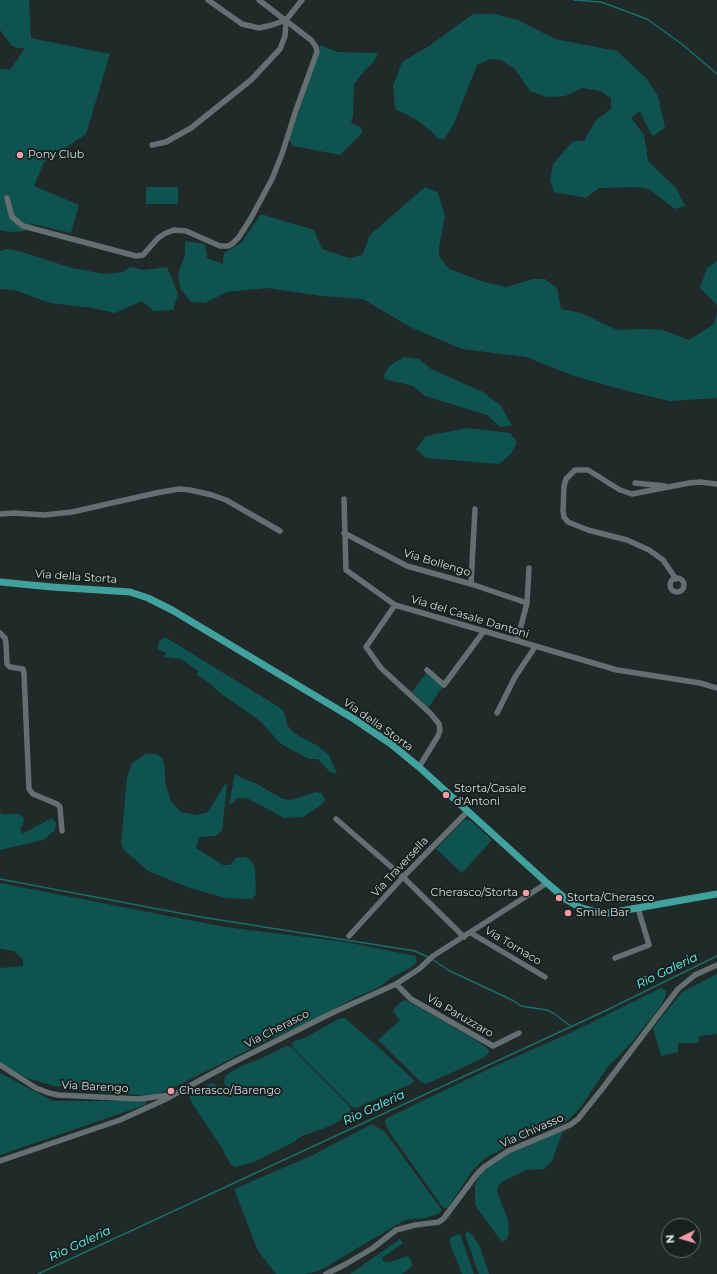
<!DOCTYPE html>
<style>
body{margin:0}
#map{position:relative;width:717px;height:1274px;overflow:hidden;background:#1f2a29;font-family:Montserrat,sans-serif}
canvas{display:block}
.north{position:absolute;left:661px;top:1218px;width:40px;height:40px;box-sizing:border-box;background:#162120;border:1px solid #636c6b;border-radius:50%;rotate:265deg;font-size:11px;font-weight:700;line-height:16px;text-align:center;color:#d6dddc}
.north::after{content:'';display:block;margin:auto;width:14px;height:18px;background:#f39aa7;clip-path:polygon(50% 0,100% 100%,50% 72%,0 100%)}
</style>
<div id="map">
<canvas width="717" height="1274"></canvas>
<div class="north">N</div>
</div>
<script>
const context = document.querySelector('canvas').getContext('2d');
context.lineJoin = 'round';
function fill(path, color) {
  context.fillStyle = color;
  context.fill(path, 'evenodd');
}
function shape(rows) {
  const path = new Path2D();
  for (const r of rows) {
    if (r.length === 3) {
      path.moveTo(r[0] + r[2], r[1]);
      path.arc(r[0], r[1], r[2], 0, 2 * Math.PI);
      continue;
    }
    path.moveTo(r[0], r[1]);
    for (let i = 2; i < r.length; i += 2) path.lineTo(r[i], r[i + 1]);
  }
  return path;
}
function strokePath(path, color, width, dash) {
  context.strokeStyle = color;
  context.lineWidth = width;
  context.lineCap = dash ? 'butt' : 'round';
  context.setLineDash(dash || []);
  context.stroke(path);
}
function label(font, color, halo, rows, align = 'center') {
  context.font = font + ' Montserrat,sans-serif';
  context.lineWidth = 4;
  context.setLineDash([]);
  context.textBaseline = 'middle';
  context.strokeStyle = halo;
  context.fillStyle = color;
  for (const [text, x, y, turn = 0] of rows) {
    context.save();
    context.translate(x, y);
    context.rotate((+turn || 0) * Math.PI / 180);
    context.textAlign = isNaN(turn) ? turn : align;
    if (halo) context.strokeText(text, 0, 0);
    context.fillText(text, 0, 0);
    context.restore();
  }
}
fill(shape([
 [0,0,29,0,31,38,110,54,86,134,44,162,34,186,79,205,71,233,32,224,25,231,9,232,0,230,0,69,10,70,25,48,18,48,11,45,0,30],
 [473,14,493,14,518,20,555,39,617,51,646,78,658,96,665,128,653,136,646,125,640,111,631,118,644,135,648,161,676,188,685,206,675,209,649,189,635,187,599,188,586,198,554,192,550,181,553,164,573,141,584,141,596,120,611,109,611,98,600,91,582,88,565,96,547,97,530,91,515,69,501,60,490,59,477,65,453,126,444,139,438,139,431,131,417,120,395,109,393,86,402,62,429,46],
 [320,45,337,52,378,53,374,62,366,69,354,84,353,116,351,123,361,127,362,133,340,155,293,146,289,139,319,52],
 [146,187,178,187,178,204,146,204],
 [425,187,438,193,445,216,439,247,439,256,449,269,484,282,507,287,533,279,545,279,557,288,561,309,581,313,617,330,642,329,662,330,689,340,714,324,717,313,717,398,670,401,631,392,574,376,526,357,462,349,410,327,363,299,322,296,267,288,227,292,205,303,191,302,180,288,178,273,185,256,185,241,205,244,207,258,223,264,224,253,241,243,261,214,314,230,322,249,349,258,362,255,370,235],
 [7,249,22,252,72,268,104,274,123,272,130,267,144,270,167,267,178,294,173,310,154,311,142,301,115,313,92,308,50,303,15,290,0,289,0,251],
 [717,261,717,305,700,288,707,268],
 [404,357,419,359,431,369,483,392,501,406,512,426,500,427,487,415,425,396,413,386,385,379,384,376,389,366],
 [468,428,510,433,517,442,511,454,499,464,426,458,416,449,426,436],
 [165,637,282,709,285,715,287,725,294,733,318,746,329,755,337,774,330,772,318,759,309,759,281,744,260,721,219,692,208,682,197,675,198,671,181,659,165,657,166,653,158,649,159,641],
 [426,673,443,686,428,708,412,692],
 [146,754,157,754,163,759,165,770,165,782,171,801,181,812,196,815,208,812,225,784,227,784,222,830,216,836,199,837,196,848,223,865,230,865,236,858,246,857,251,861,255,867,256,895,251,899,225,898,190,888,148,871,124,850,121,843,127,778,132,763],
 [235,774,242,778,257,784,283,799,291,800,316,792,322,793,325,801,321,805,303,817,284,818,247,798,237,798,233,803,229,804],
 [0,812,2,814,19,814,24,818,23,825,20,829,22,834,52,818,56,823,55,830,43,840,0,850],
 [464,820,470,820,492,840,462,873,436,849],
 [0,883,225,927,346,942,415,956,417,962,410,968,391,978,378,988,356,997,312,1021,266,1041,175,1087,150,1097,124,1093,101,1093,88,1088,53,1086,27,1078,0,1063,0,968,23,966,23,960,14,951,0,949],
 [717,974,717,1034,699,1036,698,1043,678,1043,678,1052,661,1056,653,1028,682,992],
 [661,988,666,991,666,995,660,1007,632,1042,607,1068,580,1108,567,1121,556,1127,539,1132,508,1146,485,1158,472,1171,449,1206,446,1209,441,1205,388,1130,385,1122,387,1118,495,1066,570,1033],
 [406,1000,474,1039,488,1049,489,1053,483,1058,460,1069,431,1082,425,1084,421,1082,378,1040,400,1020,393,1012,394,1009,401,1002],
 [345,1018,387,1055,415,1081,409,1085,356,1108,352,1107,293,1048,292,1043,296,1040,305,1038,338,1019],
 [286,1046,291,1047,349,1106,351,1110,351,1113,330,1126,302,1136,292,1143,254,1162,235,1167,231,1165,220,1145,190,1100,189,1096,190,1094,201,1087,213,1083,216,1085,222,1094,227,1094,227,1091,224,1082,225,1077,229,1073,246,1064,262,1058],
 [0,1073,53,1101,110,1101,148,1099,145,1105,0,1155],
 [372,1124,385,1132,442,1210,438,1214,425,1218,405,1220,319,1271,305,1274,276,1274,258,1251,234,1189,313,1155],
 [563,1131,552,1161,544,1169,527,1170,505,1180,498,1186,497,1192,508,1220,509,1235,506,1240,501,1241,475,1205,475,1185,480,1173,493,1161,511,1151],
 [467,1231,472,1234,480,1247,489,1274,479,1274,465,1235],
 [460,1234,474,1274,462,1274,449,1241,451,1237],
 [400,1239,403,1243,382,1258,384,1262,389,1262,408,1256,411,1260,412,1266,405,1272,402,1274,350,1274]
]), '#0f5350');
strokePath(shape([
 [574,0,601,2,647,19,683,45,717,74],
 [0,879,195,916,415,951,428,957],
 [432,959,448,970,514,1001,521,1006,547,1010,553,1013,572,1027],
 [38,1274,607,1010,717,956]
]), '#196e6a', 1.5);
strokePath(shape([
 [208,0,242,24,259,28,272,25,286,20,302,0],
 [152,145,166,142,191,128,251,80,280,49,285,36,286,20],
 [7,198,12,217,23,226,136,256,143,255,158,238,166,233,174,230,186,231,220,246,228,246,232,244,239,237,251,218,272,179,282,154,296,110,317,52,316,47,311,40,259,0],
 [635,483,665,486],
 [344,499,346,570,395,605],
 [0,514,14,513,44,515,72,512,156,493,179,489,190,490,212,495,226,500,280,531],
 [344,533,407,566,471,584,527,603],
 [677,585,7],
 [676,579,663,560,649,550,627,540,588,530,568,522,564,517,563,511,564,486,566,479,575,470,588,470,620,490,632,494,689,483,700,482,717,484],
 [471,584,475,509],
 [0,633,5,638,6,643,7,664,10,667,23,669,24,673,29,789,33,794,57,804,60,807,62,831],
 [517,641,527,603,529,568],
 [427,670,444,685,484,631],
 [497,713,515,677,535,647],
 [419,767,438,736,440,730,439,724,431,714,381,668,366,647,395,605,617,670,700,683,717,688],
 [336,819,403,877,464,937],
 [471,933,545,977],
 [349,936,403,877,467,812],
 [615,958,649,945,638,908],
 [396,984,411,999,493,1046,519,1033],
 [0,1065,36,1088,49,1093,58,1095,140,1099,169,1095],
 [0,1161,120,1120,164,1100,228,1065,332,1013,396,984,419,969,433,956,547,883],
 [326,1274,346,1264,373,1248,396,1230,415,1225,439,1222,444,1218,477,1174,484,1167,508,1151,570,1125,578,1119,602,1089,678,989,695,975,717,965]
]), '#64706f', 5.5);
strokePath(shape([
 [0,582,52,587,130,592,148,598,172,610,354,719,391,744,419,767,547,883,567,900,581,908,600,913,609,913,717,894]
]), '#41a29d', 7);
for (const [x, y, r, color] of [
 [20,155,4,"#f39aa7"],
 [446,795,4,"#f39aa7"],
 [526,893,4,"#f39aa7"],
 [559,898,4,"#f39aa7"],
 [568,913,4,"#f39aa7"],
 [171,1091,4,"#f39aa7"]
]) {
  const dot = new Path2D();
  dot.arc(x, y, r, 0, 2 * Math.PI);
  context.fillStyle = color;
  context.fill(dot);
  strokePath(dot, '#162120', 1.5);
}
label('11px', '#d6dddc', '#162120', [
 ["Pony Club",28,155],
 ["Storta/Casale",454,789],
 ["d'Antoni",454,802],
 ["Cherasco/Storta",518,893,"right"],
 ["Storta/Cherasco",567,898],
 ["Smile Bar",576,913],
 ["Cherasco/Barengo",179,1091]
], 'left');
label('11px', '#d6dddc', '#162120', [
 ["Via Bollengo",437,563,17],
 ["Via della Storta",76,577,4],
 ["Via del Casale Dantoni",470,617,17],
 ["Via della Storta",378,725,35],
 ["Via Traversella",400,867,-47],
 ["Via Tornaco",513,946,31],
 ["Via Paruzzaro",460,1016,30],
 ["Via Cherasco",277,1029,-27],
 ["Via Barengo",95,1087,3],
 ["Via Chivasso",532,1131,-24]
]);
label('italic 12px', '#67faf3', '#162120', [
 ["Rio Galeria",667,971,-26],
 ["Rio Galeria",374,1108,-25],
 ["Rio Galeria",80,1244,-25]
]);
</script>
